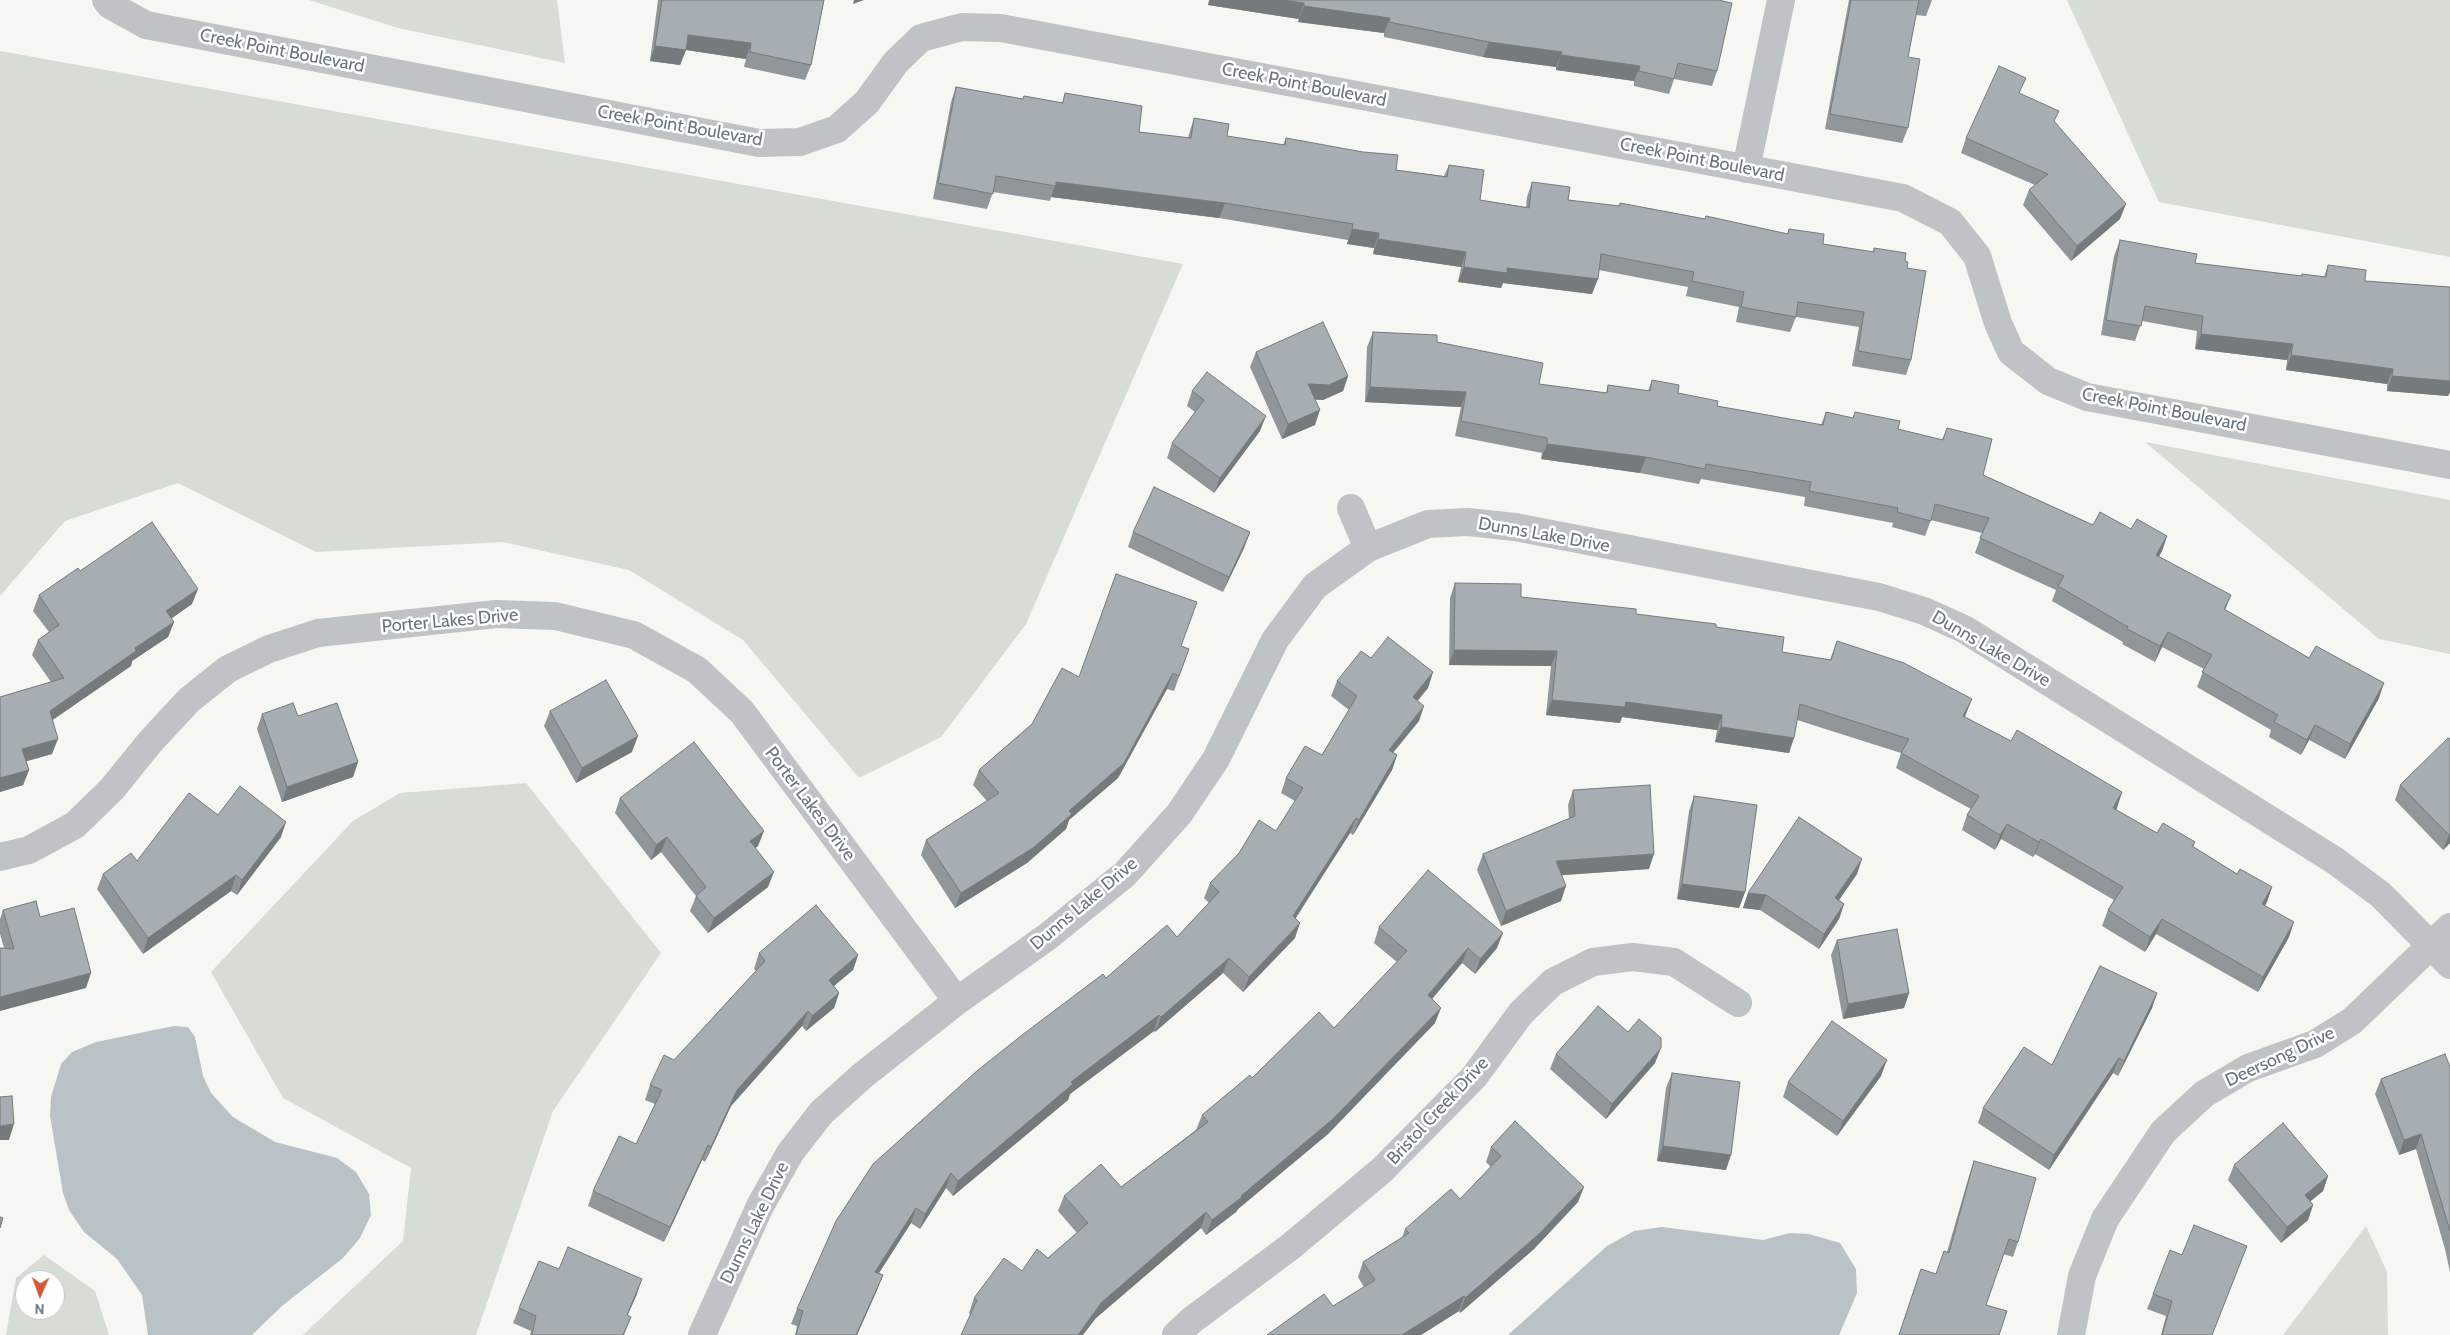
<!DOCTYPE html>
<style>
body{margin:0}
#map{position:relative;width:2450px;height:1335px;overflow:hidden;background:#f6f6f3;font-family:Cabin,sans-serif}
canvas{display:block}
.north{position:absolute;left:15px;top:1270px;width:50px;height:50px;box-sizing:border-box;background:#fff;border:1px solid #c3c8cd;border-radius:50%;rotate:182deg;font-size:14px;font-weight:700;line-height:20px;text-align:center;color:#687681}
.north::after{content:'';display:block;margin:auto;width:18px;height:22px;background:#d15937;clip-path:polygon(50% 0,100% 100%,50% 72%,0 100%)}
</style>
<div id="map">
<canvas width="2450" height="1335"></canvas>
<div class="north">N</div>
</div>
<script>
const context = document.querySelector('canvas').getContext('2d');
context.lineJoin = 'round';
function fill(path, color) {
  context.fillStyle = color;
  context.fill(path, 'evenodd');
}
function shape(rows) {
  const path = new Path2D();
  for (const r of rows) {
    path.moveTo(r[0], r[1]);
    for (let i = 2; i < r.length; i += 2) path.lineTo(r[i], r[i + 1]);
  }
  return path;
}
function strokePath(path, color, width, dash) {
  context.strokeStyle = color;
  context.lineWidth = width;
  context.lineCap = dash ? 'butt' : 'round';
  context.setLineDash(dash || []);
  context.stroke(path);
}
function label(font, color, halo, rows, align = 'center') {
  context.font = font + ' Cabin,sans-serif';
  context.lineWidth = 5;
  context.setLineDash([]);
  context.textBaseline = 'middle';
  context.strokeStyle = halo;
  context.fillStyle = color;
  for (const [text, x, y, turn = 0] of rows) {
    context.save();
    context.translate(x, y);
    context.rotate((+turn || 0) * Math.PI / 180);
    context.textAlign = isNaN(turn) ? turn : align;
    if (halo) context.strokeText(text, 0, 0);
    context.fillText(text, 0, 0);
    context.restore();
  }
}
fill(shape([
 [309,0,557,0,565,63,398,28],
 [2067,0,2450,0,2450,257,2159,202],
 [0,51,1183,264,1026,624,941,737,859,778,743,640,629,570,503,542,316,552,178,483,65,521,0,596],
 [2145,442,2450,500,2450,654,2379,639],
 [526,783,661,953,553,1111,476,1335,303,1335,403,1241,411,1168,283,1098,211,972,353,821,400,793],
 [2366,1226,2387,1272,2388,1335,2283,1335],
 [44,1255,95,1291,109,1335,6,1335,16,1278],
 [25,1280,55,1280,55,1310,25,1310]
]), '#d7dcd4');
fill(shape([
 [174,1026,188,1027,195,1037,203,1076,211,1093,233,1117,275,1142,337,1158,356,1172,369,1194,371,1215,360,1238,343,1258,282,1306,252,1335,148,1335,142,1295,117,1259,84,1232,69,1210,63,1193,50,1116,51,1097,61,1064,72,1052,96,1042],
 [1662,1227,1763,1240,1790,1233,1809,1234,1840,1243,1856,1269,1857,1293,1839,1335,1508,1335,1607,1246,1634,1231]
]), '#b9c2c6');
strokePath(shape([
 [106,0,110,5,146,25,759,143,800,142,837,129,867,102,896,62,921,38,962,27,1001,28,1903,198,1950,222,1977,256,1998,323,2011,352,2048,381,2087,397,2450,465],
 [1746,169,1781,0],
 [1351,508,1368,548],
 [0,857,29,850,75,825,112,789,150,742,189,700,228,669,269,649,318,633,496,614,555,616,634,635,697,670,742,712,957,1001],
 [702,1335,760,1206,790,1153,821,1113,862,1076,957,1001,1047,937,1125,874,1179,814,1216,759,1275,640,1315,586,1368,548,1428,524,1468,522,1515,527,1879,597,1924,611,1964,629,2334,860,2381,895,2450,965],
 [1176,1335,1192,1320,1290,1247,1382,1170,1474,1077,1521,1013,1553,982,1593,962,1633,957,1674,962,1738,1003],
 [2071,1335,2082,1276,2105,1219,2163,1132,2204,1094,2248,1068,2315,1044,2352,1021,2450,927]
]), '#bfc3c6', 28);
fill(shape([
 [658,0,824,0,811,65,805,80,744,67,746,59,686,50,680,65,650,61],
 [1209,0,1718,0,1717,71,1712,86,1674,79,1669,94,1634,86,1634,81,1556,70,1556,67,1483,57,1384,37,1384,33,1298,22,1299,19,1208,5],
 [1849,0,1932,0,1926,16,1916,15,1908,57,1908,128,1902,143,1825,129],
 [956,87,1023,99,1024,96,1062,103,1065,93,1139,132,1188,138,1189,134,1194,118,1227,136,1283,145,1286,138,1396,170,1444,176,1449,165,1480,200,1526,207,1527,197,1532,182,1568,200,1619,206,1620,203,1787,234,1789,229,1823,244,1873,252,1874,248,1905,261,1907,268,1911,360,1906,375,1852,366,1859,327,1796,317,1790,332,1736,322,1739,307,1686,296,1688,287,1599,270,1592,294,1503,283,1501,288,1458,282,1461,267,1373,254,1374,248,1347,244,1348,240,1219,218,1051,197,1050,201,993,192,987,209,933,199,951,102],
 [2020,94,2055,122,2120,219,2071,261,2023,205,2029,190,2035,185,1961,153,1966,138],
 [2120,240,2195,263,2301,276,2302,274,2324,277,2328,265,2365,281,2450,287,2450,392,2448,396,2387,391,2387,384,2286,370,2287,360,2195,349,2197,331,2142,321,2135,341,2101,335,2114,256],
 [1373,332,1437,342,1539,384,1606,393,1608,385,1648,391,1652,380,1678,393,1717,406,1821,425,1826,412,1853,418,1855,412,1898,429,1942,440,1947,428,1983,475,2093,525,2131,529,2167,536,2162,551,2159,556,2225,610,2379,698,2345,759,2309,740,2301,755,2269,737,2271,730,2197,687,2204,669,2162,647,2155,662,2122,644,2123,642,2052,601,2056,590,1975,553,1982,533,1931,520,1925,536,1892,527,1893,523,1804,506,1805,497,1701,479,1699,484,1640,473,1541,459,1542,453,1455,436,1461,407,1365,402,1367,347],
 [1256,352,1348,376,1343,391,1323,400,1316,399,1315,425,1282,439,1250,367],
 [1192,391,1260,431,1214,493,1167,458,1172,443,1195,412,1187,406],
 [1133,532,1250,532,1244,548,1223,592,1128,547],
 [80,571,192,604,171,619,174,622,168,637,132,661,131,666,52,720,52,754,26,761,29,770,23,785,0,792,0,697,51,682,32,655,38,640,49,632,33,611,39,595],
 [1455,583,1521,597,1716,627,1782,652,1830,660,1837,641,1966,714,1965,717,2011,741,2122,792,2116,810,2157,833,2195,842,2193,847,2237,874,2272,887,2265,906,2289,937,2258,992,2156,934,2145,952,2102,926,2108,910,2114,900,2035,854,2033,857,2001,839,1995,850,1962,830,1967,815,1971,809,1896,768,1901,753,1797,720,1789,753,1715,742,1717,730,1622,717,1620,723,1546,715,1551,666,1449,665,1450,598],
 [1181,646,1189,649,1174,691,1167,689,1118,778,1069,820,1066,829,1027,863,955,908,921,855,926,840,987,801,973,785,979,770,1032,724,1079,677],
 [1371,658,1433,672,1428,688,1417,700,1419,721,1393,752,1397,755,1392,770,1353,835,1350,833,1296,918,1295,938,1243,992,1223,973,1155,1032,1154,1031,1070,1094,1068,1100,953,1196,946,1188,920,1229,911,1223,879,1273,883,1275,877,1290,857,1335,795,1335,797,1326,791,1324,797,1309,1106,978,1177,937,1209,903,1204,898,1210,883,1276,831,1295,801,1281,793,1286,778,1322,755,1349,710,1331,696,1337,681],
 [550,711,632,752,576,783,544,726],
 [262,714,298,716,358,762,353,777,282,802,257,729],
 [2450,739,2450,843,2443,850,2395,800,2400,785],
 [1573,790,1649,869,1562,875,1561,901,1501,926,1477,870,1483,854,1569,819,1568,805],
 [1694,796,1745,892,1739,908,1677,899,1689,811],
 [620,798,758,846,755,848,768,887,708,933,690,911,696,896,661,852,651,860,615,813],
 [218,815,281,837,237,895,231,891,143,954,97,889,103,874,137,861],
 [1857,874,1839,900,1844,904,1839,919,1819,949,1760,910,1743,908,1748,893],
 [3,910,40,917,86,988,4,948,0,934,0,919],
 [1379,927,1497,948,1475,974,1462,963,1432,999,1435,1023,1328,1134,1238,1209,1236,1212,1206,1235,1201,1228,1096,1318,971,1315,969,1313,974,1298,1022,1271,1048,1258,1077,1233,1058,1211,1064,1196,1121,1187,1196,1130,1202,1115,1252,1078,1334,1028,1397,962,1374,943],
 [1837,940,1909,993,1904,1008,1843,1019,1831,955],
 [759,953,858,955,853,970,834,986,839,993,834,1008,806,1031,802,1026,731,1106,705,1162,702,1160,664,1242,588,1206,593,1191,636,1144,655,1104,645,1100,650,1085,674,1060,756,971,754,969],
 [2157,993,2152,1008,2118,1076,2113,1073,2049,1170,1978,1123,1983,1108,2052,1065],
 [1556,1054,1655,1063,1606,1119,1550,1069],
 [2450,1067,2450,1272,2445,1249,2416,1149,2399,1155,2375,1094,2381,1079],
 [1672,1073,1726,1170,1657,1161,1666,1088],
 [1881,1076,1837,1136,1783,1097,1788,1082],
 [1491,1147,1578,1202,1534,1249,1460,1313,1459,1311,1421,1335,1267,1335,1333,1306,1364,1287,1358,1277,1363,1262,1402,1238,1405,1229,1460,1199,1491,1167,1486,1162],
 [1974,1161,2018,1242,2013,1257,2003,1254,1986,1305,1999,1335,1899,1335,1921,1269,1936,1274,1944,1251,1947,1252,1969,1176],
 [2234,1165,2328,1176,2323,1191,2310,1201,2313,1205,2308,1220,2281,1243,2228,1180],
 [2182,1255,2241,1261,2212,1335,2161,1335,2166,1316,2147,1309,2153,1294],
 [559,1269,637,1294,627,1316,631,1317,624,1335,530,1335,531,1331,513,1323,519,1308]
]), '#90969a');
fill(shape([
 [854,0,864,0,853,4],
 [1210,0,1281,0,1304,3,1299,19,1208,5],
 [1304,6,1390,18,1384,33,1298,22],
 [688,35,751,43,746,59,686,50,680,65,650,61,655,46],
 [1489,42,1562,52,1556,67,1483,57],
 [1561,55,1640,66,1634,81,1556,70],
 [1056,182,1225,203,1219,218,1051,197],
 [2126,204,2120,219,2071,261,2077,246],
 [1352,229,1379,233,1374,248,1347,244],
 [1378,239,1466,252,1461,267,1373,254],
 [1464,267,1507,268,1598,279,1592,294,1503,283,1501,288,1458,282],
 [2201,334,2293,344,2287,360,2195,349],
 [2291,355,2393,369,2387,384,2286,370],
 [1348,376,1343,391,1323,400,1303,399,1308,384],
 [2392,376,2450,381,2450,392,2448,396,2387,391],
 [1370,387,1466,392,1461,407,1365,402],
 [1320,410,1315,425,1282,439,1288,424],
 [1266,416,1260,431,1214,493,1220,478],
 [1547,444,1646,457,1640,473,1541,459],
 [1250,532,1244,548,1223,592,1229,577],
 [2167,536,2162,551,2151,570,2156,555],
 [198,589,192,604,160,626,166,611],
 [2231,595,2225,610,2224,609],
 [174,622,168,637,132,661,131,666,44,726,50,711,135,648],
 [2168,632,2162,647,2155,662,2160,646],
 [1454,650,1557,651,1551,666,1449,665],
 [1433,672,1428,688,1408,713,1413,697],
 [1173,673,1167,689,1118,778,1069,820,1066,829,1027,863,955,908,961,893,1069,811],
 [2384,683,2379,698,2345,759,2350,744],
 [1972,699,1966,714,1957,731,1963,716],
 [1552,700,1626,702,1722,715,1717,730,1622,717,1620,723,1546,715],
 [1424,706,1419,721,1383,765,1389,750],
 [2315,725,2309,740,2301,755,2307,740],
 [1721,727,1794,738,1789,753,1715,742],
 [638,736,632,752,576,783,582,768],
 [58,739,52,754,17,764,22,749],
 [1397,755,1392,770,1353,835,1359,820],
 [358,762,353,777,282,802,287,787],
 [29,770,23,785,0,792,0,778],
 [2122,792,2117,808,2108,823,2113,808],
 [1356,818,1350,833,1287,931,1293,916],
 [286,822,281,837,237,895,242,880],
 [2007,824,2001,839,1995,850,2000,835],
 [764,831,758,846,744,857,750,841],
 [2450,833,2450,843,2443,850,2449,835],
 [667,837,661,852,651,860,656,845],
 [2041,839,2035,854,2033,857,2039,842],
 [1654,854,1649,869,1551,876,1556,861],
 [1862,859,1857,874,1830,913,1835,898],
 [774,872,768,887,708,933,714,918],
 [236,875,231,891,143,954,148,938],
 [1682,884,1745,892,1739,908,1677,899],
 [1566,886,1561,901,1501,926,1506,911],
 [2272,887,2267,902,2257,919,2262,904],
 [1748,893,1766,895,1760,910,1743,908],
 [1844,904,1839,919,1819,949,1824,934],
 [2162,919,2156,934,2145,952,2150,937],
 [2294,922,2289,937,2258,992,2263,977],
 [1300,923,1295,938,1243,992,1249,977],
 [1503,933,1497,948,1475,974,1480,959],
 [1468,948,1462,963,1422,1011,1428,995],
 [858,955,853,970,823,995,829,980],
 [1229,958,1223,973,1155,1032,1161,1017],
 [91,973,86,988,0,1011,0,997],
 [839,993,834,1008,806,1031,812,1016],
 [1909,993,1904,1008,1843,1019,1848,1004],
 [2157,993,2152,1008,2118,1076,2124,1061],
 [1441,1008,1435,1023,1328,1134,1238,1209,1236,1212,1206,1235,1212,1220,1241,1196],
 [808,1011,802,1026,731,1106,705,1162,711,1147,737,1090],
 [1159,1015,1154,1031,1070,1094,1068,1100,953,1196,958,1181,1071,1082],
 [1661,1048,1655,1063,1606,1119,1612,1104],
 [2119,1058,2113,1073,2049,1170,2054,1155],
 [1887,1060,1881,1076,1837,1136,1843,1121],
 [14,1124,9,1140,0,1140,0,1126],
 [2421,1134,2416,1149,2399,1155,2404,1140],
 [708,1145,702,1160,664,1242,670,1227],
 [1663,1146,1731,1155,1726,1170,1657,1161],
 [951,1173,946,1188,920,1229,925,1214],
 [2328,1176,2323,1191,2300,1210,2305,1195],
 [1584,1187,1578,1202,1534,1249,1460,1313,1465,1298],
 [2313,1205,2308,1220,2281,1243,2287,1227],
 [916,1208,911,1223,870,1287,875,1272],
 [1206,1212,1201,1228,1096,1318,1083,1335,1078,1335,1101,1303],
 [883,1275,877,1290,857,1335,856,1335],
 [642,1279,637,1294,621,1330,627,1315],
 [1464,1296,1459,1311,1421,1335,1402,1335]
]), '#757a7d');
const building = shape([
 [662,0,824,0,811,65,750,52,751,43,688,35,686,50,655,46,662,0],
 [1281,0,1718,0,1732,3,1717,71,1678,63,1674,79,1639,71,1640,66,1561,55,1562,52,1489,42,1389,22,1390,18,1304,6,1304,3,1281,0],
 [1851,0,1919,0,1908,57,1920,59,1908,128,1830,114,1851,0],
 [1999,66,2026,78,2019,93,2059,111,2054,121,2126,204,2077,246,2029,190,2048,174,1966,138,1999,66],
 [956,87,1023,99,1024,96,1063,103,1065,93,1142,106,1139,132,1191,138,1194,118,1229,124,1227,136,1285,145,1286,138,1363,152,1398,155,1396,170,1447,177,1449,165,1484,170,1480,200,1529,208,1532,182,1570,187,1568,200,1620,206,1620,203,1705,219,1706,216,1788,234,1789,229,1824,234,1823,244,1874,252,1874,248,1906,253,1905,261,1908,262,1907,268,1926,271,1911,360,1858,351,1864,312,1798,302,1796,317,1741,307,1744,292,1692,281,1694,272,1601,254,1598,279,1507,268,1507,273,1464,267,1466,252,1378,239,1379,233,1352,229,1353,224,1225,203,1056,182,1056,186,996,176,993,194,938,183,956,87],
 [2120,240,2197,254,2195,263,2302,276,2302,274,2326,277,2328,265,2366,270,2365,281,2450,287,2450,381,2392,376,2393,369,2291,355,2293,344,2201,334,2203,316,2145,306,2141,326,2106,320,2120,240],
 [1323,322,1348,376,1329,385,1308,384,1320,410,1288,424,1256,352,1323,322],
 [1373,332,1437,335,1437,342,1543,363,1539,384,1607,393,1608,385,1650,391,1652,380,1679,385,1678,393,1718,401,1717,406,1823,425,1826,412,1853,418,1855,412,1900,421,1898,429,1943,440,1947,428,1992,439,1983,475,2093,525,2100,512,2131,529,2137,519,2167,536,2156,555,2231,595,2224,609,2309,658,2316,646,2384,683,2350,744,2315,725,2307,740,2274,722,2278,715,2202,672,2212,655,2168,632,2160,646,2127,629,2128,627,2058,586,2064,576,1980,538,1989,518,1935,504,1931,521,1897,512,1898,508,1809,491,1811,482,1706,464,1705,469,1646,457,1547,444,1547,438,1461,421,1466,392,1370,387,1373,332],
 [1207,372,1266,416,1220,478,1172,443,1204,400,1192,391,1207,372],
 [1154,487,1250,532,1229,577,1133,532,1154,487],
 [152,522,198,589,166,611,174,622,135,648,136,651,50,711,58,739,22,749,29,770,0,778,0,697,64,678,38,640,59,625,39,595,78,568,80,571,152,522],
 [1116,574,1197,602,1181,646,1189,649,1179,676,1173,673,1124,763,1069,811,1072,814,1033,848,961,893,926,840,999,793,979,770,1032,724,1062,668,1079,677,1116,574],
 [1455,583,1521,584,1521,597,1636,609,1636,614,1716,624,1716,627,1784,637,1782,652,1831,660,1837,641,1904,663,1972,699,1963,716,2011,741,2017,730,2122,792,2113,808,2157,833,2163,823,2195,842,2192,846,2237,874,2240,869,2272,887,2262,904,2294,922,2263,977,2162,919,2150,937,2108,910,2123,887,2041,839,2039,842,2007,824,2000,835,1967,815,1979,796,1901,753,1909,739,1800,704,1794,738,1721,727,1722,715,1626,702,1625,707,1552,700,1557,651,1454,650,1455,583],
 [1388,637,1433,672,1413,697,1424,706,1389,750,1397,755,1359,820,1356,818,1293,916,1300,923,1249,977,1229,958,1161,1017,1159,1015,1071,1082,1073,1084,958,1181,951,1173,925,1214,916,1208,875,1272,883,1275,856,1335,796,1335,803,1311,797,1309,836,1221,873,1164,978,1070,1026,1032,1103,974,1106,978,1167,925,1177,937,1219,892,1210,883,1239,853,1259,820,1276,831,1303,788,1286,778,1305,746,1322,755,1357,696,1337,681,1361,651,1371,658,1388,637],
 [606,680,638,736,582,768,550,711,606,680],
 [293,703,298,716,337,703,358,762,287,787,262,714,293,703],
 [2448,738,2450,739,2450,833,2449,835,2400,785,2448,738],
 [694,742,764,831,750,841,774,872,714,918,696,896,706,887,667,837,656,845,620,798,694,742],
 [1650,785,1654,854,1556,861,1566,886,1506,911,1483,854,1575,816,1573,790,1650,785],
 [240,786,286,822,242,880,236,875,148,938,103,874,131,853,137,861,189,793,218,815,240,786],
 [1694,796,1757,805,1745,892,1682,884,1694,796],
 [1799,817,1862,859,1835,898,1844,904,1824,934,1766,895,1748,893,1799,817],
 [1428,870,1503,933,1480,959,1468,948,1428,995,1441,1008,1333,1119,1241,1196,1242,1197,1212,1220,1206,1212,1101,1303,1078,1335,961,1335,977,1300,974,1298,1004,1258,1022,1271,1037,1249,1048,1258,1088,1223,1064,1196,1101,1164,1121,1187,1208,1122,1202,1115,1250,1075,1252,1078,1319,1012,1334,1028,1407,951,1379,927,1428,870],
 [36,901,40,917,74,908,91,973,0,997,0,948,14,949,3,910,36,901],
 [816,905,858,955,829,980,839,993,812,1016,808,1011,737,1090,711,1147,708,1145,670,1227,593,1191,619,1136,636,1144,662,1090,650,1085,664,1055,674,1060,765,961,759,953,816,905],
 [1897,929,1909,993,1848,1004,1837,940,1897,929],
 [2100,966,2157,993,2124,1061,2119,1058,2054,1155,1983,1108,2024,1047,2052,1065,2100,966],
 [1598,1006,1628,1032,1639,1019,1661,1038,1661,1048,1612,1104,1556,1054,1598,1006],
 [1832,1021,1887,1060,1843,1121,1788,1082,1832,1021],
 [2445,1054,2450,1067,2450,1231,2421,1134,2404,1140,2381,1079,2445,1054],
 [1672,1073,1740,1082,1731,1155,1663,1146,1672,1073],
 [12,1096,14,1124,0,1126,0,1097,12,1096],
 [1515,1121,1584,1187,1539,1234,1465,1298,1464,1296,1402,1335,1267,1335,1324,1294,1333,1306,1375,1280,1363,1262,1409,1233,1405,1229,1451,1189,1460,1199,1501,1156,1491,1147,1515,1121],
 [2283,1123,2328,1176,2305,1195,2313,1205,2287,1227,2234,1165,2283,1123],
 [1974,1161,2036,1178,2018,1242,2009,1239,1986,1305,2007,1311,1999,1335,1899,1335,1921,1269,1936,1274,1944,1251,1949,1253,1974,1161],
 [0,1217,3,1218,0,1228,0,1217],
 [2194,1225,2247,1246,2212,1335,2162,1335,2172,1301,2153,1294,2170,1250,2182,1255,2194,1225],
 [568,1247,642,1279,627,1315,631,1317,623,1335,532,1335,536,1316,519,1308,539,1261,559,1269,568,1247]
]);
fill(building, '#a7aeb3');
strokePath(building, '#757a7d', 1);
label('18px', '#687681', '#fff', [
 ["Creek Point Boulevard",282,51,11],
 ["Creek Point Boulevard",1304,85,11],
 ["Creek Point Boulevard",680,126,10],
 ["Creek Point Boulevard",1702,160,11],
 ["Creek Point Boulevard",2164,410,11],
 ["Dunns Lake Drive",1544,535,10],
 ["Porter Lakes Drive",450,621,-5],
 ["Dunns Lake Drive",1991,649,30],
 ["Porter Lakes Drive",810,804,53],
 ["Dunns Lake Drive",1084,904,-40],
 ["Deersong Drive",2280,1057,-25],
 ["Bristol Creek Drive",1438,1111,-47],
 ["Dunns Lake Drive",755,1223,-64]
]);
</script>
